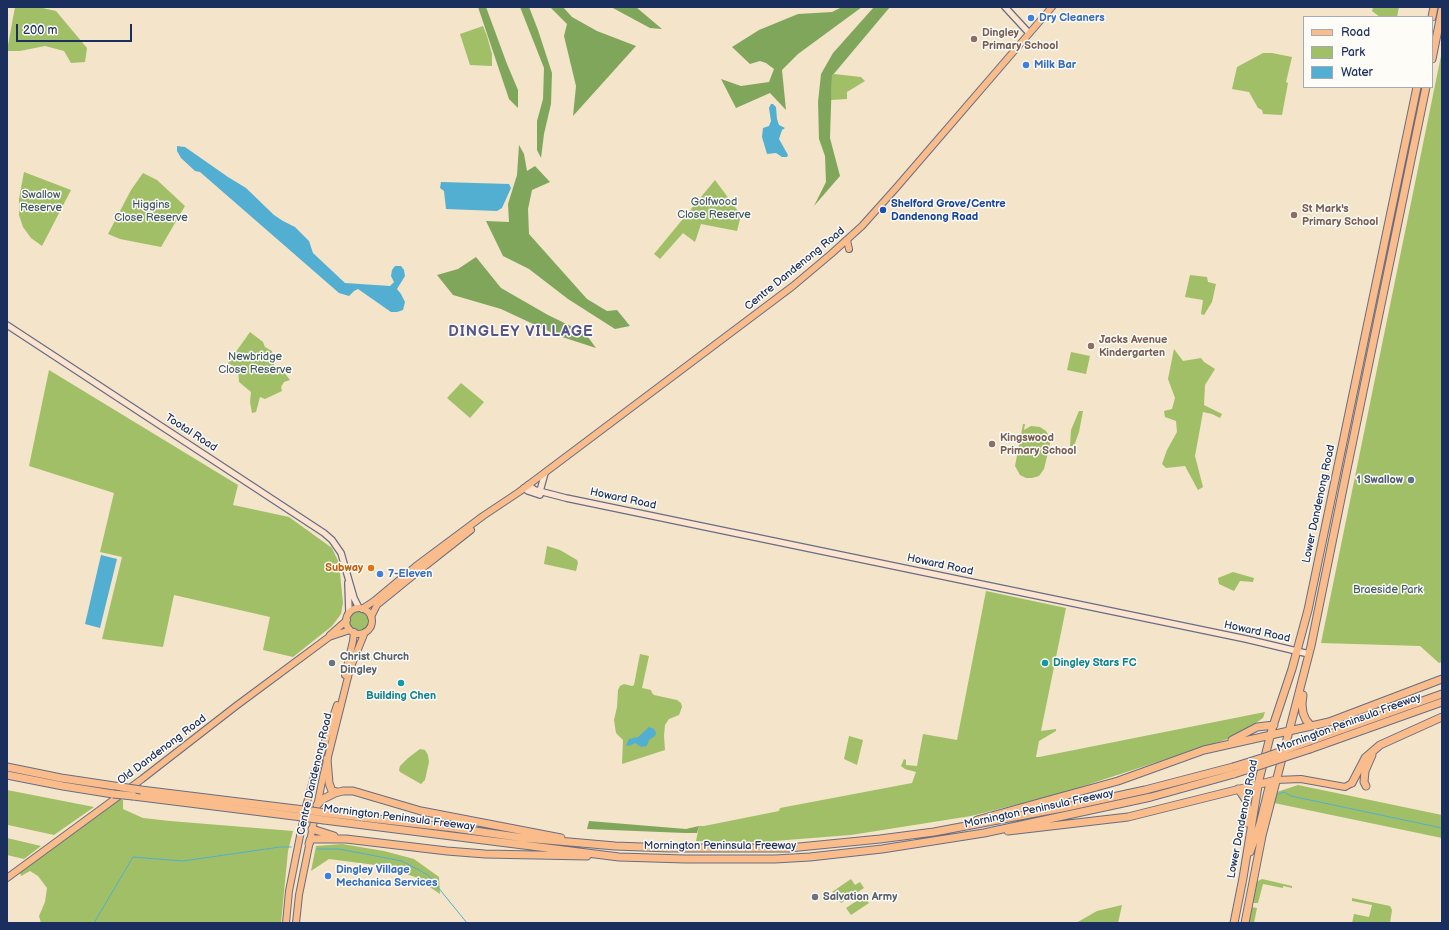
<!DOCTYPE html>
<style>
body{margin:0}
#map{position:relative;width:1449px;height:930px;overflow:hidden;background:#f3e4ca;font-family:"Balsamiq Sans",sans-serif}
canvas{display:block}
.frame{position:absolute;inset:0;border:8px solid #1b2f5e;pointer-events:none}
.legend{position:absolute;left:1303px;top:16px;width:130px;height:72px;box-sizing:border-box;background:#fdfcf7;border:1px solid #a3aaba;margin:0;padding:5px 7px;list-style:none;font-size:12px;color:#1b2f5e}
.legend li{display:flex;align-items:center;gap:8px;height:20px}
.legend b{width:20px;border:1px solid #a3aaba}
.scale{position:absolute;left:16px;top:24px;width:116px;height:18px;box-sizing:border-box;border:2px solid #1b2f5e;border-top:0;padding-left:5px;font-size:12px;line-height:14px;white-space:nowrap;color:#1b2f5e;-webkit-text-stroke:3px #fdfcf7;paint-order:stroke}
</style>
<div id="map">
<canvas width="1449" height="930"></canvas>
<div class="frame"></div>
<ul class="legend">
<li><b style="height:5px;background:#f9bc8a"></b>Road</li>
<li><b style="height:11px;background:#a1bf67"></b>Park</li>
<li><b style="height:11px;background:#53afd1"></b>Water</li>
</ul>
<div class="scale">200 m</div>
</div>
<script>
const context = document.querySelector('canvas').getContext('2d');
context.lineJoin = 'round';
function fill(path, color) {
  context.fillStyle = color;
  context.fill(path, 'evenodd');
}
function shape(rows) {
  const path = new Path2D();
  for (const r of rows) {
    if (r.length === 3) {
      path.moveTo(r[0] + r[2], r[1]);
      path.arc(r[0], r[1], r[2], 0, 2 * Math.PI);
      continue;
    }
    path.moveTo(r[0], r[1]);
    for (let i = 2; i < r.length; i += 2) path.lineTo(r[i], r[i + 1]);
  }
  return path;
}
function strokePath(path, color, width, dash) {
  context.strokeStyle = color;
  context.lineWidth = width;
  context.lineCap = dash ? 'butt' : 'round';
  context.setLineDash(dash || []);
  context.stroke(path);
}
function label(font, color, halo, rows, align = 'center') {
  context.font = font + ' "Balsamiq Sans",sans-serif';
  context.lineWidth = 3;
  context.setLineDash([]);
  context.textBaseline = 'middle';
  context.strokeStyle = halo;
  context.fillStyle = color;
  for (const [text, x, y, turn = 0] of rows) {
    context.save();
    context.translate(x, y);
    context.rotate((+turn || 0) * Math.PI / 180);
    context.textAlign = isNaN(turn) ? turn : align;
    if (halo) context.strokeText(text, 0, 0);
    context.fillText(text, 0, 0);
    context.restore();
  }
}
fill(shape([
 [15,7,38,7,56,11,87,48,85,62,71,63,64,51,45,46,20,51,7,51],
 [1373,7,1399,7,1397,17,1380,17,1372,11],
 [483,26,487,36,492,54,492,66,470,65,460,34],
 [1442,51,1442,662,1439,663,1420,646,1321,643],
 [1263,53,1272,53,1292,57,1286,82,1288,83,1282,115,1263,114,1262,110,1258,108,1249,92,1232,89,1237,67],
 [834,74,861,77,865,81,847,92,847,99,831,100,832,76],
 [24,172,71,190,42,246,31,238,23,227,19,215,19,199],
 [143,173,157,180,185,206,161,247,120,239,108,234,131,190],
 [715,180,741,215,737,231,701,224,695,242,683,233,660,259,654,254],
 [1190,275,1207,277,1208,282,1216,284,1212,302,1204,315,1201,314,1203,300,1185,297],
 [250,332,263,342,265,347,272,351,275,371,280,367,290,380,284,382,281,387,282,391,265,399,260,397,256,412,252,413,250,402,251,392,239,382,238,369,228,363],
 [1174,349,1183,361,1201,358,1204,362,1215,369,1205,385,1204,405,1222,414,1220,418,1212,414,1203,412,1195,456,1203,487,1198,490,1185,466,1166,468,1162,464,1167,450,1177,432,1176,421,1165,417,1164,411,1172,409,1175,398,1168,379],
 [1071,352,1090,356,1086,374,1067,370],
 [49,370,238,485,233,505,289,517,332,548,339,563,343,603,341,614,332,626,293,657,263,650,270,617,174,595,163,647,102,639,122,557,100,552,114,493,29,466],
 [461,383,484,402,470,418,447,398],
 [1079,411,1083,411,1079,432,1074,446,1070,446,1071,430],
 [1023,424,1025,424,1024,430,1031,426,1040,427,1046,431,1050,438,1050,444,1044,469,1039,476,1032,478,1026,478,1020,475,1015,466],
 [547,546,560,550,577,560,578,563,576,571,544,564],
 [1233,572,1254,578,1253,582,1240,581,1234,591,1219,584,1218,578],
 [986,591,1066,608,1041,731,1056,729,1056,731,1039,741,1036,757,1039,757,1265,712,1263,718,1238,735,1225,740,1059,794,971,816,851,835,761,842,696,841,699,826,704,826,779,811,780,808,912,783,916,772,905,769,901,766,904,759,906,760,906,765,917,766,923,734,957,740],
 [359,621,10],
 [640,654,649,656,642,688,651,690,652,693,654,695,677,700,681,703,682,707,679,715,669,719,665,725,664,736,665,750,622,764,623,740,616,733,614,720,617,707,618,690,620,686,624,684,632,686,634,685],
 [849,736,863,740,857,765,844,759],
 [420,749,425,750,428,755,429,762,425,780,421,784,400,772,399,770,400,766,408,758],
 [1298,785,1442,815,1442,838,1274,803,1277,792],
 [7,790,94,807,54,835,8,825,7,826],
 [117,799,123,800,123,809,143,818,170,821,293,831,288,851,281,923,41,923,39,916,45,902,47,888,38,876,30,871,21,876,20,873,93,819],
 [7,838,41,846,24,859,7,855],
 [342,844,384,851,414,859,439,877,440,894,415,877,383,866,329,859,311,871,316,846],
 [851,879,855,885,860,882,864,888,841,903,832,892],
 [1262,879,1292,886,1292,888,1283,886,1283,888,1263,884,1258,903,1253,903,1256,882],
 [864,896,869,903,851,915,846,908],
 [1352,898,1390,906,1392,910,1390,923,1352,923,1354,914,1369,917,1372,905,1352,901],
 [1122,905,1118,923,1076,923,1097,911],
 [1251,907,1257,908,1254,923,1247,923]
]), '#a1bf67');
fill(shape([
 [478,7,486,7,507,64,518,90,518,108,509,99],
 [520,7,529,7,538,30,552,73,551,104,544,134,541,158,537,150,537,121,543,99,544,68],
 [550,7,563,7,572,17,597,31,636,46,573,116,576,86,564,36,567,24],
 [611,7,636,7,662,29,650,28],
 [842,7,862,7,798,54,782,70,786,110,770,93,736,108,721,79,741,86,769,82,774,69,766,63,760,61,750,64,732,47,759,30,798,14,832,12],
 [874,7,890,7,832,76,830,138,840,176,814,206,826,182,825,156,819,139,818,102,821,74,833,53],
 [519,145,524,154,527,171,535,166,550,182,532,190,528,209,529,234,587,299,607,311,617,310,630,326,615,329,568,299,529,269,503,256,486,221,509,222,508,204,517,175],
 [476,257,501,288,548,315,585,333,596,348,559,336,501,309,453,295,437,275,458,269],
 [589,821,686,829,699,826,697,833,685,833,587,829]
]), '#80a65c');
fill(shape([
 [771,104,773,104,776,107,777,119,779,125,785,128,782,130,779,139,788,155,787,157,782,157,776,153,767,154,762,137,763,128,769,126,771,121,769,108],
 [177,146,185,147,228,177,246,188,274,215,283,221,295,227,309,241,313,253,345,283,390,286,394,282,391,276,392,270,395,266,401,266,404,270,405,276,397,289,401,294,405,302,403,310,397,312,391,312,358,289,354,291,349,296,339,293,200,172,195,171,181,158,177,151],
 [441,182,509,184,511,188,502,208,497,211,446,209,444,191,440,188],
 [101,555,117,559,100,628,85,624],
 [649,727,654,729,656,733,655,736,649,740,647,746,641,747,635,743,629,746,626,745,629,739,638,737]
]), '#53afd1');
strokePath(shape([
 [1279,794,1284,792,1291,796,1442,828],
 [317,849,339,849,402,861,428,875,467,923],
 [94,923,133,857,183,861,280,847,291,847]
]), '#53afd1', 1);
const secondary = shape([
 [1005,7,1029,33],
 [7,325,324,533,332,540,341,553,354,598,359,608],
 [528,485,535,490,566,498,1246,639,1309,654],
 [524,488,528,491,540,495],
 [540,491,545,473],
 [348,583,349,613]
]);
const primary = shape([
 [847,240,849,249],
 [359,621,13],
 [362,609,374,601,416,566,483,516,519,492,793,286,831,254,862,226,896,188,1052,7],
 [371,617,377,605,414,575,471,530],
 [330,635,347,620],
 [345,675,353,641,354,632],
 [1276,780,1301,779,1345,787,1352,783],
 [7,878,142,779,236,706,329,637,350,630],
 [286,923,289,891,306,806,317,766,337,705],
 [296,923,299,895,323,777,350,669,365,632]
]);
const highway = shape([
 [1432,17,1434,7],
 [1432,59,1442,10],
 [1303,695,1302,704,1303,713,1306,720,1311,726],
 [1232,740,1257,727,1274,725],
 [1310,741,1442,694],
 [1310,749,1442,702],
 [327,759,329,783,332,791,337,792],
 [7,767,61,778,121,787],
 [7,775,63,786,113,794],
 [1352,783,1365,758,1380,745,1442,717],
 [1366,786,1364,782,1365,771,1372,755],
 [1238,789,1242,794,1247,802,1248,813,1247,823],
 [141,790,304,810],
 [133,796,302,817],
 [317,805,323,799,335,793,343,791,353,791,421,811,561,838],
 [326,813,454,828,524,838,615,846,669,848,789,848,880,839,934,832,1062,808,1145,790,1233,767],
 [324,820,619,857,685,859,775,859,810,857,882,849,984,833,1151,797,1234,774],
 [977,820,1118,781,1204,750,1329,722,1442,679],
 [312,829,334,836],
 [1008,831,1128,817,1276,780],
 [309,844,310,840,313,839,346,839,447,851,485,854,587,856],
 [1250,852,1260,824,1269,787],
 [1234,923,1243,878,1259,780,1272,729,1292,669,1308,610,1417,87],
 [1245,923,1262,836,1311,646,1347,469,1426,87]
]);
strokePath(secondary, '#676e84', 8);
strokePath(primary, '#676e84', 8);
strokePath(highway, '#676e84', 9);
strokePath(secondary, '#fde4d0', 5.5);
strokePath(primary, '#f9bc8a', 6);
strokePath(highway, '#f9bc8a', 7);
const highwayBridge = shape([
 [1233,767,1268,756,1310,741],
 [1234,774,1310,749],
 [121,787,141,790],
 [113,794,133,796],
 [304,810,326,813],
 [302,817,324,820]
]);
strokePath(highwayBridge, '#676e84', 9, []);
strokePath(highwayBridge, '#f9bc8a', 7);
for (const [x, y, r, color] of [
 [1031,18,4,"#3f7fe0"],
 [974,39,4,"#8d6e63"],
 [1026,65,4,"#3f7fe0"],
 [883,210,4,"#1a4fb4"],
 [1294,215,4,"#8d6e63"],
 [1091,346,4,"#8d6e63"],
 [992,444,4,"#8d6e63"],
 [1411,480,4,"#5c6f8a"],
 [371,568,4,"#e8710a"],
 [380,574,4,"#3f7fe0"],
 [332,663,4,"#6b7280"],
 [1045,663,4,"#0f9aa8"],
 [401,683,4,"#0f9aa8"],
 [328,876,4,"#3f7fe0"],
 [815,897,4,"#6b7280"]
]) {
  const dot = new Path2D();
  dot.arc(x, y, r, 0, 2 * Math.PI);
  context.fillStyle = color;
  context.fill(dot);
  strokePath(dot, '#fdfcf7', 1.5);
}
label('bold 11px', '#366cbe', '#fdfcf7', [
 ["Dry Cleaners",1039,18],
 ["Milk Bar",1034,65],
 ["7-Eleven",388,574],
 ["Dingley Village",336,870],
 ["Mechanica Services",336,883]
], 'left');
label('bold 11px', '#785e54', '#fdfcf7', [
 ["Dingley",982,33],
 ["Primary School",982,46],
 ["St Mark's",1302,209],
 ["Primary School",1302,222],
 ["Jacks Avenue",1099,340],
 ["Kindergarten",1099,353],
 ["Kingswood",1000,438],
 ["Primary School",1000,451]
], 'left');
label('11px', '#435a61', '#fdfcf7', [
 ["Swallow",41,195],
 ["Reserve",41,208],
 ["Golfwood",714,202],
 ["Close Reserve",714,215],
 ["Higgins",151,205],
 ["Close Reserve",151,218],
 ["Newbridge",255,357],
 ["Close Reserve",255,370],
 ["Braeside Park",1388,590]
]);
label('bold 11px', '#164399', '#fdfcf7', [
 ["Shelford Grove/Centre",891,204],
 ["Dandenong Road",891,217]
], 'left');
label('11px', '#1b2f5e', '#fdfcf7', [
 ["Centre Dandenong Road",795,269,-39],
 ["Tootal Road",191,433,33],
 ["Howard Road",623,499,12],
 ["Lower Dandenong Road",1319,504,-78],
 ["Howard Road",940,565,12],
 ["Howard Road",1257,632,12],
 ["Mornington Peninsula Freeway",1349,723,-20],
 ["Old Dandenong Road",162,750,-37],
 ["Centre Dandenong Road",315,774,-77],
 ["Mornington Peninsula Freeway",1039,809,-12],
 ["Mornington Peninsula Freeway",399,818,7],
 ["Lower Dandenong Road",1243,819,-79],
 ["Mornington Peninsula Freeway",720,846]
]);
label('bold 11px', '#4e5e75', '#fdfcf7', [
 ["1 Swallow",1403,480]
], 'right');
label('bold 11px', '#c56008', '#fdfcf7', [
 ["Subway",363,568]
], 'right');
label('bold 11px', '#5b616d', '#fdfcf7', [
 ["Christ Church",340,657],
 ["Dingley",340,670],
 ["Salvation Army",823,897]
], 'left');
label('bold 11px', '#0d838f', '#fdfcf7', [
 ["Dingley Stars FC",1053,663],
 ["Building Chen",401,696,"center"]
], 'left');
context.letterSpacing = '1px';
label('bold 15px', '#585688', '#fdfcf7', [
 ["DINGLEY VILLAGE",521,332]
]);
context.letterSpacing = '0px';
</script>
